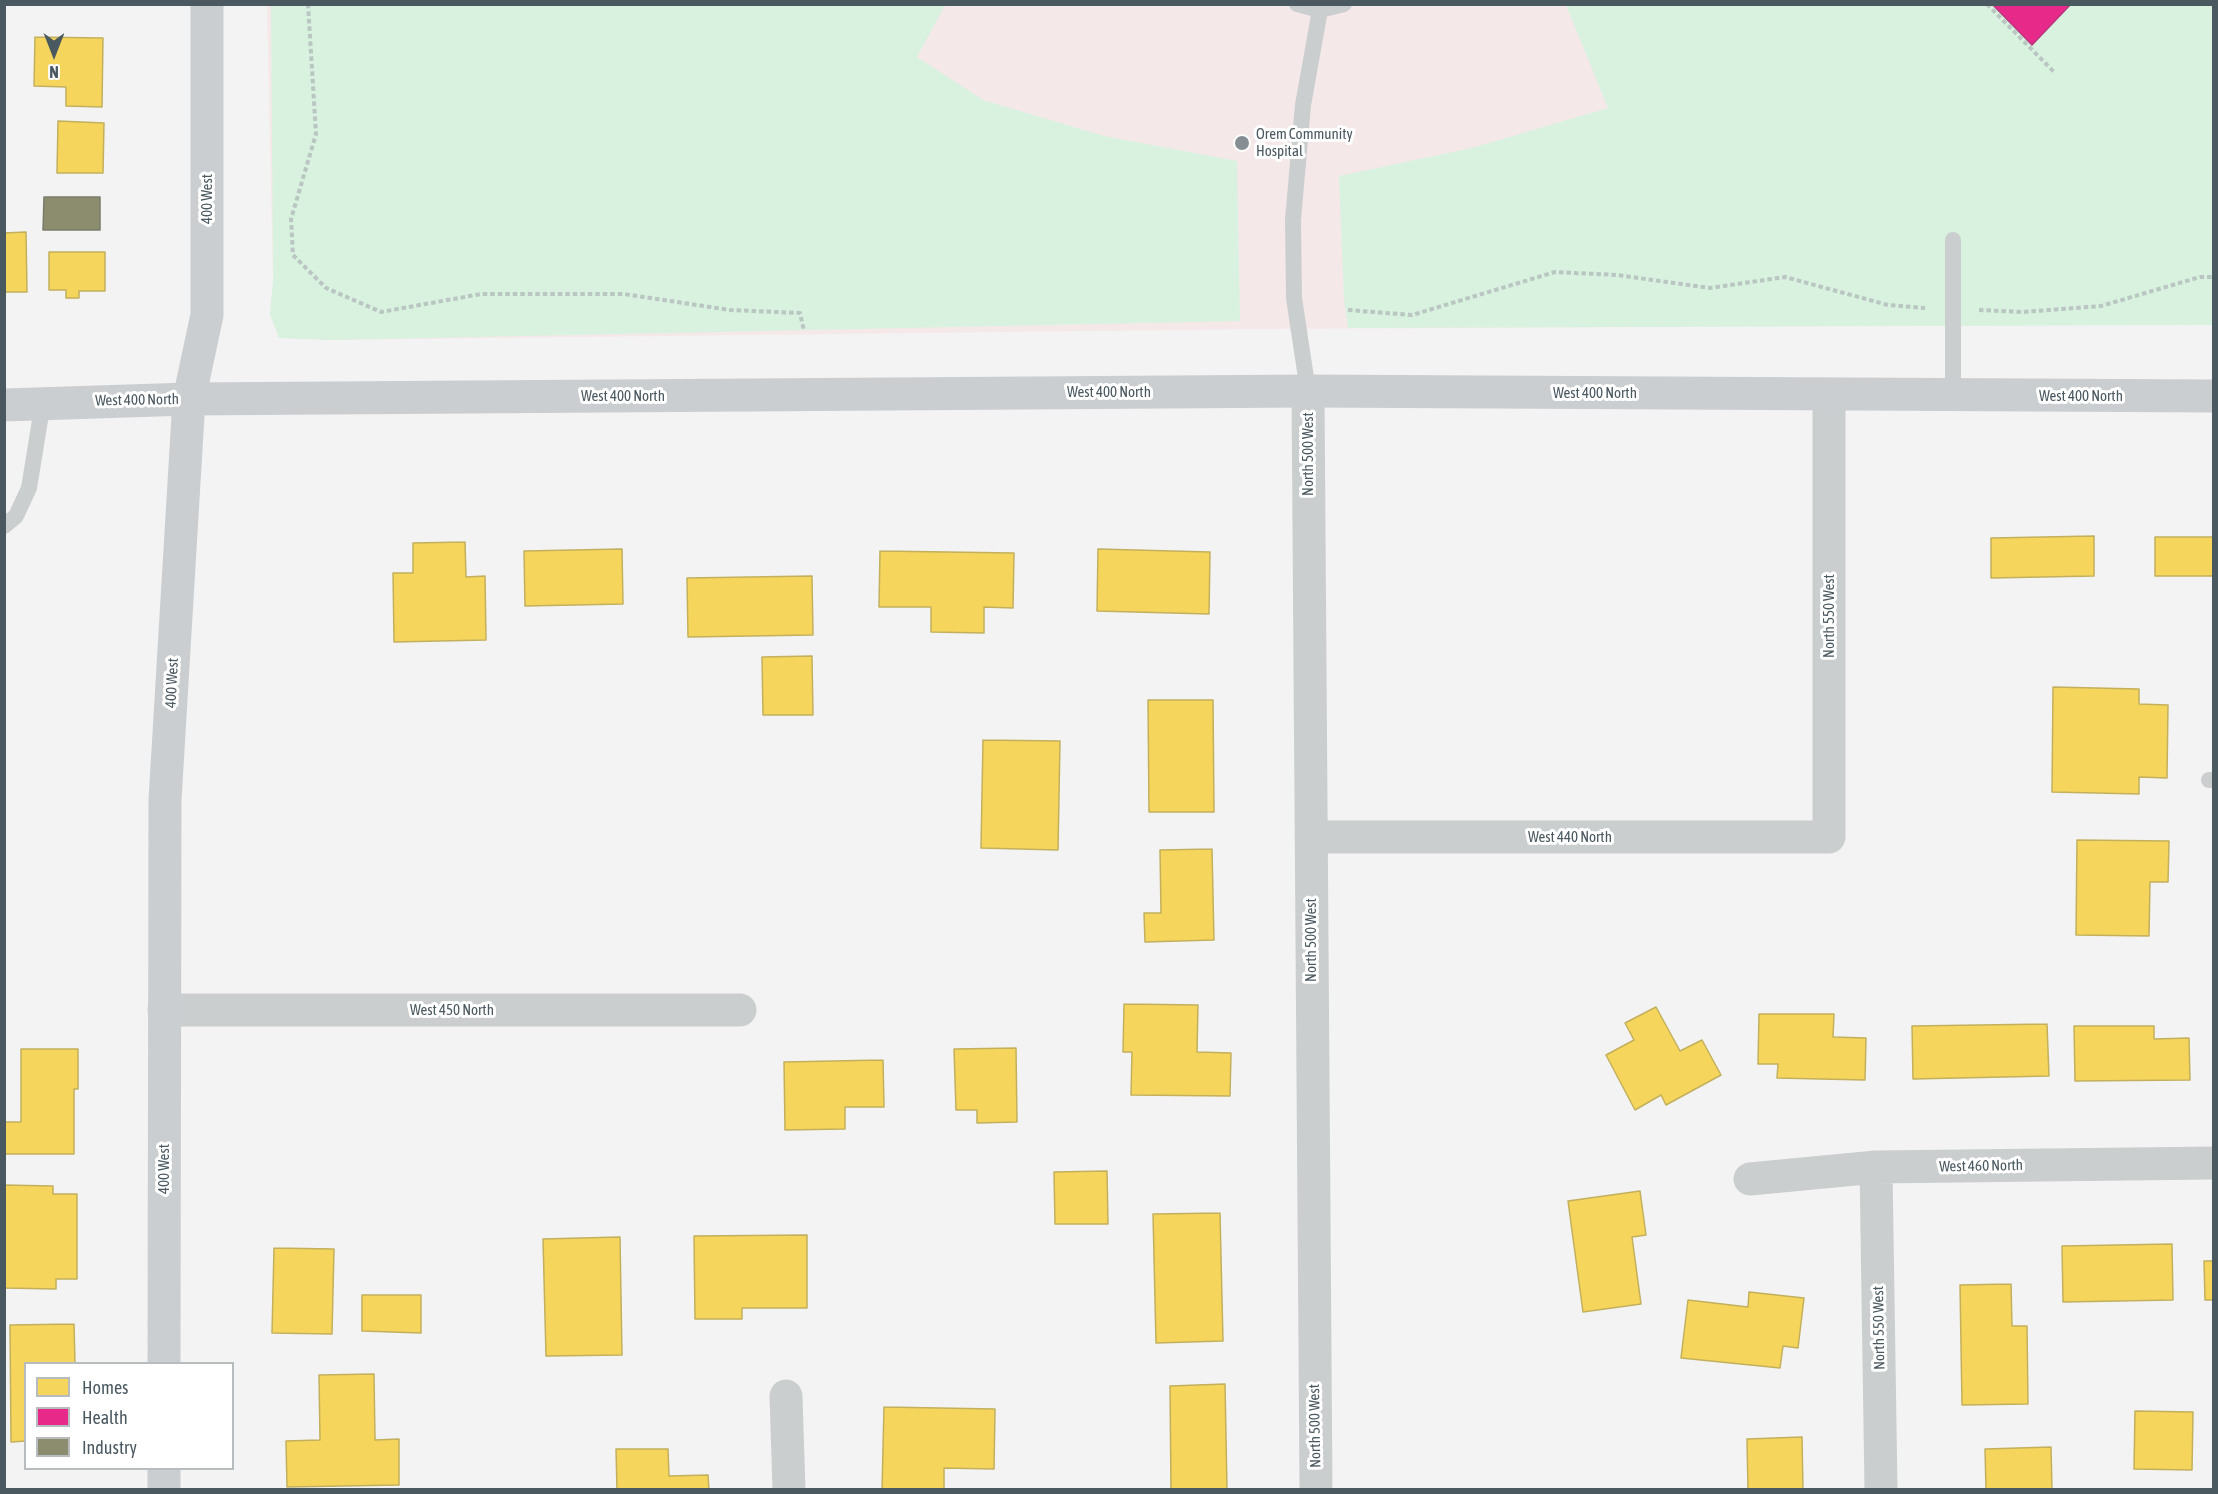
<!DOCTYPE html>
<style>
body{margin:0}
#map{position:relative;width:2218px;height:1494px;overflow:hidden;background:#f4f3f3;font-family:"Asap Condensed",sans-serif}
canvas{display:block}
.frame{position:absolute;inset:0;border:6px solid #4a5860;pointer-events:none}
.legend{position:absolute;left:24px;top:1362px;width:210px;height:108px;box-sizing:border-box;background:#fff;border:2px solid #b7bcbf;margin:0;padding:8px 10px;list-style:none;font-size:18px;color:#4a5860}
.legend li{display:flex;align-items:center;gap:12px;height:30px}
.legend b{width:30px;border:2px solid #b7bcbf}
.north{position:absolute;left:24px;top:24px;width:60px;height:60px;-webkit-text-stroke:4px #fff;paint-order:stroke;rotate:180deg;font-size:16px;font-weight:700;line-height:24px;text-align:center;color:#4a5860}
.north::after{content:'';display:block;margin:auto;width:21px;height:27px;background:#4a5860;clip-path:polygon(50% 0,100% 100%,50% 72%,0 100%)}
</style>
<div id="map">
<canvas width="2218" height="1494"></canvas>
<div class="frame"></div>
<ul class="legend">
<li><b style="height:16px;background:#f6d55c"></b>Homes</li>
<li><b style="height:16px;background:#e7298a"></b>Health</li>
<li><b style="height:16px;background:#8c8c6e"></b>Industry</li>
</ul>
<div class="north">N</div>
</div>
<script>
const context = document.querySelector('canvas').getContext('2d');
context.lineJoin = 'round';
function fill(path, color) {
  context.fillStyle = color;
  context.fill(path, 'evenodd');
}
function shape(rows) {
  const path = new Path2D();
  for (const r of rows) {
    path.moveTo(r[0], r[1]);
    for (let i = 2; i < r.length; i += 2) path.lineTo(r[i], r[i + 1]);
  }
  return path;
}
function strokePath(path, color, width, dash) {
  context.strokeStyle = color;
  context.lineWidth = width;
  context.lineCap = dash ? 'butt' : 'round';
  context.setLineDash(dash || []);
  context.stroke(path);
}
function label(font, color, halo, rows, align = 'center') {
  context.font = font + ' "Asap Condensed",sans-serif';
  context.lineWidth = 6;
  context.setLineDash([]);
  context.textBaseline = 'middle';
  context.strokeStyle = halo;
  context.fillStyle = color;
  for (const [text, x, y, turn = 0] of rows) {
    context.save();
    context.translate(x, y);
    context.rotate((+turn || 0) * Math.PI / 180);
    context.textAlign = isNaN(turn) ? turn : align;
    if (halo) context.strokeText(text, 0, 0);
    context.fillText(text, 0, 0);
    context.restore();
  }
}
fill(shape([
 [267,5,2213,5,2213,324,1261,329,331,340,279,338,270,314,273,281]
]), '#f5e8e9');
fill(shape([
 [271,5,945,5,917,57,983,100,1104,136,1237,161,1240,321,331,340,279,338,270,314,273,281],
 [1566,5,2213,5,2213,325,1348,328,1344,299,1339,176,1472,148,1608,108]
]), '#d8f2df');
const homes = shape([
 [35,37,103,38,102,107,66,106,66,87,34,86,35,37],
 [58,121,104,123,103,173,57,173,58,121],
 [26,232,27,292,4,292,4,233,26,232],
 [49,252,105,252,105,291,79,291,79,298,66,298,66,290,49,290,49,252],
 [2094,536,2094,576,1991,578,1991,538,2094,536],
 [2155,537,2214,537,2214,576,2155,576,2155,537],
 [465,542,466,577,485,576,486,640,394,642,393,573,413,573,413,543,465,542],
 [622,549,623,604,525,606,524,551,622,549],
 [1098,549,1210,552,1209,614,1097,611,1098,549],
 [880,551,1014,553,1013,608,984,607,984,633,931,632,931,607,879,607,880,551],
 [812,576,813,635,688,637,687,578,812,576],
 [812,656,813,715,763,715,762,657,812,656],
 [2053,687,2139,689,2139,704,2168,705,2167,778,2139,777,2139,794,2052,792,2053,687],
 [1148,700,1213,700,1214,812,1149,812,1148,700],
 [983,740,1060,741,1058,850,981,848,983,740],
 [2077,840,2169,841,2168,882,2150,882,2149,936,2076,935,2077,840],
 [1212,849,1214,940,1145,942,1144,913,1161,913,1160,850,1212,849],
 [1124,1004,1198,1005,1197,1052,1231,1053,1230,1096,1131,1095,1132,1052,1123,1052,1124,1004],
 [1656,1007,1680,1051,1702,1040,1721,1075,1666,1105,1661,1095,1635,1110,1606,1055,1634,1040,1625,1023,1656,1007],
 [1759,1014,1834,1014,1833,1037,1866,1038,1865,1080,1777,1078,1778,1064,1758,1064,1759,1014],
 [2047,1024,2049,1076,1913,1079,1912,1026,2047,1024],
 [2074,1026,2154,1026,2154,1039,2189,1038,2190,1080,2075,1081,2074,1026],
 [1016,1048,1017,1122,977,1123,977,1110,956,1110,954,1049,1016,1048],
 [21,1049,78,1049,78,1089,74,1089,74,1154,4,1154,4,1122,21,1122,21,1049],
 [883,1060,884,1107,845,1107,845,1129,785,1130,784,1062,883,1060],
 [1107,1171,1108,1224,1055,1224,1054,1172,1107,1171],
 [4,1185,53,1186,53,1194,77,1194,77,1279,56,1279,56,1289,4,1288,4,1185],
 [1640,1191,1646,1235,1632,1237,1641,1304,1583,1312,1568,1201,1640,1191],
 [1220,1213,1223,1341,1156,1343,1153,1214,1220,1213],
 [807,1235,807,1308,742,1308,742,1319,695,1319,694,1236,807,1235],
 [620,1237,622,1355,546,1356,543,1239,620,1237],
 [2172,1244,2173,1300,2063,1302,2062,1246,2172,1244],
 [274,1248,334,1249,332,1334,272,1333,274,1248],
 [2204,1261,2214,1261,2214,1300,2205,1300,2204,1261],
 [2011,1284,2012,1326,2027,1326,2028,1404,1962,1405,1960,1285,2011,1284],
 [1749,1292,1804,1298,1798,1348,1783,1346,1780,1368,1681,1358,1688,1300,1748,1307,1749,1292],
 [362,1295,421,1295,421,1333,362,1331,362,1295],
 [74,1324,75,1364,26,1364,26,1441,11,1442,10,1325,74,1324],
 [374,1374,375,1440,399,1439,399,1485,287,1487,286,1441,320,1440,319,1375,374,1374],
 [1225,1384,1227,1490,1171,1490,1170,1386,1225,1384],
 [884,1407,995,1409,994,1469,944,1468,944,1490,882,1490,884,1407],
 [2135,1411,2193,1412,2192,1470,2134,1469,2135,1411],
 [1802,1437,1803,1490,1748,1490,1747,1439,1802,1437],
 [2051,1447,2052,1490,1986,1490,1985,1449,2051,1447],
 [616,1449,668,1449,669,1476,708,1475,709,1490,617,1490,616,1449]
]);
fill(homes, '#f6d55c');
strokePath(homes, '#c2b05d', 1.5);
const health = shape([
 [1992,4,2071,4,2032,45,1992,4]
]);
fill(health, '#e7298a');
strokePath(health, '#b8377d', 1.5);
const industry = shape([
 [44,197,100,197,100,230,43,230,44,197]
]);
fill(industry, '#8c8c6e');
strokePath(industry, '#787c6a', 1.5);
strokePath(shape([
 [308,4,316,134,291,219,293,255,326,288,381,312,481,294,624,294,730,310,800,313,804,331],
 [1987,4,2055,73],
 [1348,310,1412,315,1555,272,1617,275,1710,288,1785,277,1888,305,1925,308],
 [1979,310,2023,312,2101,306,2200,277,2214,277]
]), '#b9c6c1', 4, [4.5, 3]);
strokePath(shape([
 [1297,4,1320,10,1344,4],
 [1953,240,1953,396],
 [1308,391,1294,298,1293,220,1303,105,1320,10],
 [4,526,16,516,29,488,43,402],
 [2209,780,2214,780]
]), '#cbcecf', 16);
strokePath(shape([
 [1308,391,1316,1490],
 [1311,837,1829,837,1829,395],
 [164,1010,740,1010],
 [1876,1167,1881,1490],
 [1750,1179,1876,1167,2214,1163],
 [786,1396,789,1490]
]), '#cbcecf', 33);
strokePath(shape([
 [4,405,189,399,1308,391,2214,396],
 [164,1364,165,800,189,399,207,315,207,4],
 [164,1490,164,1468]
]), '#cbced1', 33);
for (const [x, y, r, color] of [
 [1242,143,8,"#868e93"]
]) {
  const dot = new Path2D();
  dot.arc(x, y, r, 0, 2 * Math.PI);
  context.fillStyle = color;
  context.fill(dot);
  strokePath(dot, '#fff', 2);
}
label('15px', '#4a5860', '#fff', [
 ["Orem Community",1256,134],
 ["Hospital",1256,151]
], 'left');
label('15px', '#4a5860', '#fff', [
 ["400 West",207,199,-90],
 ["West 400 North",1109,392],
 ["West 400 North",1595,393],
 ["West 400 North",623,396],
 ["West 400 North",2081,396],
 ["West 400 North",137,400,-1],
 ["North 500 West",1308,454,-90],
 ["North 550 West",1829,616,-90],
 ["400 West",172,683,-87],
 ["West 440 North",1570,837],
 ["North 500 West",1311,940,-90],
 ["West 450 North",452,1010],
 ["West 460 North",1981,1166,-1],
 ["400 West",164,1169,-90],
 ["North 550 West",1879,1328,-91],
 ["North 500 West",1315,1426,-91]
]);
</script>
